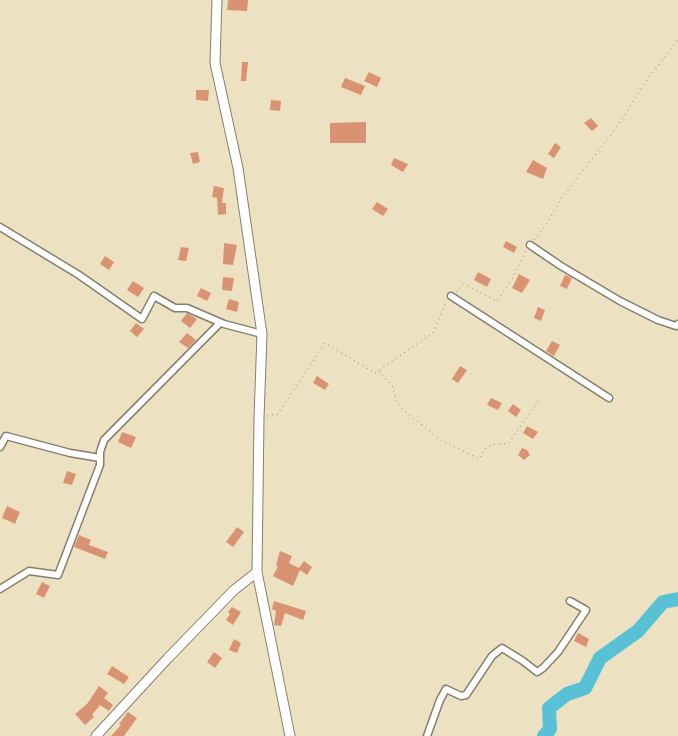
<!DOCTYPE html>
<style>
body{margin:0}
canvas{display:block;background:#ece2c1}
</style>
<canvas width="678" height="736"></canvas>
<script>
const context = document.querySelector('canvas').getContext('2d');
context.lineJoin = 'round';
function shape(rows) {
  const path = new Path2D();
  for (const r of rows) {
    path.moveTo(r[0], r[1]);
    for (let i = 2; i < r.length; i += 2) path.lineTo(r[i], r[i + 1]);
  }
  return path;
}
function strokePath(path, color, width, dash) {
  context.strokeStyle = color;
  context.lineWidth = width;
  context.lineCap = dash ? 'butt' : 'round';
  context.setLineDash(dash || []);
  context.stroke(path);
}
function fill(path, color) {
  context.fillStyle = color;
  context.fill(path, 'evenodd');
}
strokePath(shape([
 [544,736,550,729,549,708,567,694,585,688,600,658,638,631,663,602,678,599]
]), '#59c1d6', 14);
fill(shape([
 [228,0,248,0,247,11,227,10],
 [242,62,248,62,246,81,241,81],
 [369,72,381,78,377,87,364,81],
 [345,78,365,86,361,95,341,87],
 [196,90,209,90,208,101,196,100],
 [271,100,281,101,280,111,270,110],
 [591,118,598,126,592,131,584,123],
 [366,122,366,143,330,143,330,123],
 [555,143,561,147,554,158,548,154],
 [198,152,200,162,193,164,190,153],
 [394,158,408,164,403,172,391,165],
 [533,160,547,168,543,179,526,172],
 [214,186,224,188,222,203,226,203,226,214,218,215,217,198,212,197],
 [377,202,388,209,383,216,372,209],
 [506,241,517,247,514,253,503,247],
 [224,243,237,245,233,265,223,264],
 [181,247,189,248,186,261,178,260],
 [105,256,114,262,109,270,100,264],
 [478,272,491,279,487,287,474,280],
 [519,274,530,280,522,293,512,288],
 [565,275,572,278,567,289,560,286],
 [223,277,234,278,232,291,222,290],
 [133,281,144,288,138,297,127,290],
 [201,288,211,293,207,301,197,296],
 [229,299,239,302,237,312,226,309],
 [538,307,545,310,541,321,534,318],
 [187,313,197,319,190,328,181,321],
 [136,323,144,329,137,337,130,331],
 [187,333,196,340,188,348,179,342],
 [552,341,560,345,554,356,546,351],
 [460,366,467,370,458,383,452,379],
 [317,376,329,384,325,390,313,383],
 [491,398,502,403,498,410,487,405],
 [513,404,521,410,516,417,508,411],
 [527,426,538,432,533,439,523,433],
 [122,432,136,437,131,448,118,442],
 [522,448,527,450,530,455,524,460,518,455],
 [67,471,76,474,72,485,63,483],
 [7,506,20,512,15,524,2,518],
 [237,527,244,532,233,547,226,542],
 [79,535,91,540,89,545,108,552,105,559,74,547],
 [280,551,292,556,289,563,299,568,304,561,312,567,307,575,300,570,293,586,273,576,278,566,276,565],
 [42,582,50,586,44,598,36,594],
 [274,601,306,611,303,620,285,613,281,626,274,625,276,611,272,609],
 [232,607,241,612,233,625,226,620,230,614,228,612],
 [578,633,589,639,586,647,574,641],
 [234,639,241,643,237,653,229,650],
 [214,652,222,658,215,668,207,662],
 [112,666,129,677,124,684,107,674],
 [99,686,108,693,104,698,113,705,109,711,100,705,92,715,94,717,85,725,75,714,87,704],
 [128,712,137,718,124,736,111,736,121,725,119,724]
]), '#da9372');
const minor = shape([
 [0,227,79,275,142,319,154,296,175,308,187,308,224,324,262,334],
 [530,245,561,266,620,301,658,320,676,326,678,324],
 [451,296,609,398],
 [0,447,6,436,70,453,100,458],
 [0,589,29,571,58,575,100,465,100,452,104,440,220,323],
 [427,736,440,700,446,689,461,696,466,695,492,656,502,648,523,661,537,672,543,668,558,652,586,610,570,601]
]);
const tertiary = shape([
 [257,572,290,736],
 [96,736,168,658,234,590,257,572,259,418,262,334,238,168,215,63,217,0]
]);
strokePath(minor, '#847f6e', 9);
strokePath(tertiary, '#847f6e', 11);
strokePath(shape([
 [534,240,546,225,562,197,614,131,649,77,678,40],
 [456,292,464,284,497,301,512,279,526,251],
 [379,371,393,387,396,401,403,410,441,440,479,459,486,448,494,444,508,444,540,399],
 [267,416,278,414,325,343,375,373,433,333,446,302]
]), '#847f6e', 1, [1, 4]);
strokePath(minor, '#fff', 6);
strokePath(tertiary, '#fff', 9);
</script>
